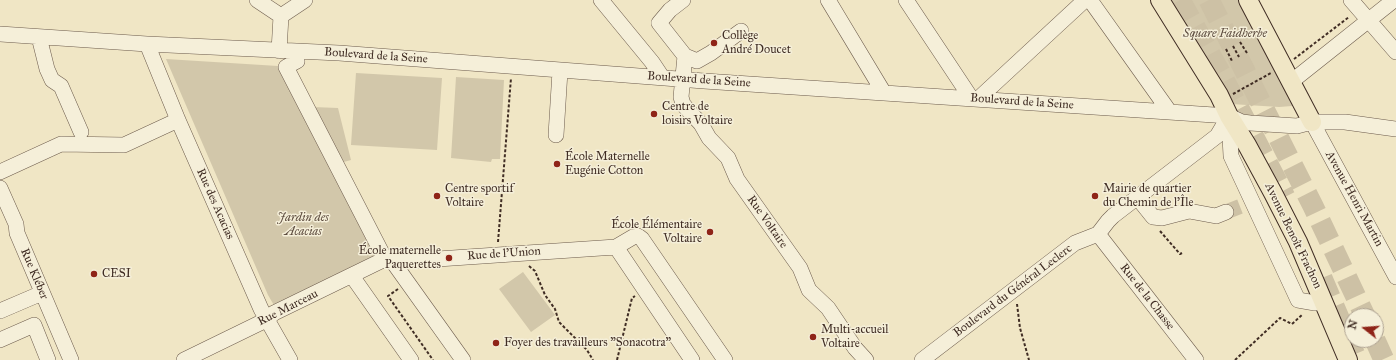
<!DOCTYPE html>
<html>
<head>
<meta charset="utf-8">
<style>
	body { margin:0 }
	#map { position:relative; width:1396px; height:360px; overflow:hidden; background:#f0e6c5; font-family:"IM FELL Great Primer",serif }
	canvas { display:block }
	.north { position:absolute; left:1344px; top:308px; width:40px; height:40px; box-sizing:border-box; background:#f5efd9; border:1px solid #ada191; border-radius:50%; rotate:287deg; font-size:11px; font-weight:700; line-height:16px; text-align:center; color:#402d24 }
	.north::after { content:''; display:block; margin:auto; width:14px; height:18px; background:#8f2418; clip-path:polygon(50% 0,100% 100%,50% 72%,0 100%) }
</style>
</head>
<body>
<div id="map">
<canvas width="1396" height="360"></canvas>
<div class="north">N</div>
</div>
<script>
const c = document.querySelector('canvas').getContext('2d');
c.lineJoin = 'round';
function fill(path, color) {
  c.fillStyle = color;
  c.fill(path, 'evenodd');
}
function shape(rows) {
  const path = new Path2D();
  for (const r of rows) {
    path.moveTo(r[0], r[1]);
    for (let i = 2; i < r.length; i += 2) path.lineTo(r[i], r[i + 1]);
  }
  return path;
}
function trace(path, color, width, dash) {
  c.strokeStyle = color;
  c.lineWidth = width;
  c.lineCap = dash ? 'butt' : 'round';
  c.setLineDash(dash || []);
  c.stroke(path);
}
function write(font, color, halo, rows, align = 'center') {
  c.font = font + ' "IM FELL Great Primer",serif';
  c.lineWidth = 3;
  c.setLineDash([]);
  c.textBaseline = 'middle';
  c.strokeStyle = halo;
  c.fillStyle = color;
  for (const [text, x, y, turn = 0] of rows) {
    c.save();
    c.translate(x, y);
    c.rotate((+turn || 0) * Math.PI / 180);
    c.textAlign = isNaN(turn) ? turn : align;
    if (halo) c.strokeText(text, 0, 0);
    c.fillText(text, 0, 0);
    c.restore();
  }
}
fill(shape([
	[1166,0,1243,0,1294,104,1292,106,1279,107,1231,104],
	[166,59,294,67,313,107,338,108,351,160,340,163,386,252,275,307,268,295],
	[356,73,442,78,437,150,351,145],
	[456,77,504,80,500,159,492,159,491,162,451,158],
	[523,272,555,315,531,332,499,289]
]), '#d2c7aa');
trace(shape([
	[1226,212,1249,203]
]), '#cdc1a5', 15, [15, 8]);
trace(shape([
	[1180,0,1221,74,1285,197],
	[1209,0,1313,206,1365,316],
	[1322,278,1357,360],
	[1375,340,1384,360]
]), '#cdc1a5', 21, [21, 10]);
const minor = shape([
	[257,0,281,16],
	[601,0,652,62,662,77],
	[683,0,670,10,659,23,685,56,681,97,683,104,687,109,701,124,709,138,728,158,737,179,800,268,809,290,828,308,855,348,866,360],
	[828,0,884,93],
	[906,0,971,98],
	[1090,0,1169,111],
	[1351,0,1396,52],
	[281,16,305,0],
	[0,34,147,44,339,53,704,81,1229,116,1242,122,1250,123,1297,126,1312,122,1345,122,1396,129],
	[39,37,47,69,52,80,61,86,81,132],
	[147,44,178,120,261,309,290,360],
	[279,51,281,16],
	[295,52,297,61,286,67,385,259],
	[685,56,697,61,711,53,741,31],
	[1291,82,1394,0],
	[978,99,1085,0],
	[1229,116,1231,156,1298,300,1315,303,1324,302],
	[1312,122,1396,277],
	[556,135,560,71],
	[0,172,61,144,124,145,178,120],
	[0,188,16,224,17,233,71,360],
	[1137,197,1153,217,1162,218,1189,211,1216,216,1226,212],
	[1098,234,1196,360],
	[616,247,692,360],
	[393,262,463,360],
	[352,276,411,360],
	[0,311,42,293],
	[0,340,34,325,48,360],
	[184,360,266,320,274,313,385,259,393,262,616,247,633,237,638,236,642,239,725,360],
	[922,360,1075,243,1098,234,1108,221,1113,216,1217,136,1229,116]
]);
const major = shape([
	[1160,0,1219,95,1229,116,1247,145,1273,193,1298,242,1348,360],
	[1248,0,1312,122]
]);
trace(minor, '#6c5b4c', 16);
trace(major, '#402d24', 20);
trace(shape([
	[1240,42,1247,53],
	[1233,46,1239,57],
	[1226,49,1232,61],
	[1294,59,1349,17],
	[1233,94,1271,73],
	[1160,231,1180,254,1182,253],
	[498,242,511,78],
	[529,266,535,271,545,295,555,309,559,322,587,350,593,360],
	[398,289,388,296,433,360],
	[1017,304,1020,328,1029,360],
	[617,360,632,298,635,296],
	[1235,360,1280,318,1292,324,1303,314]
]), '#402d24', 2, [3, 2]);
trace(minor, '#f5efd9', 15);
trace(major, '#f0e6c5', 18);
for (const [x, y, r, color] of [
	[714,43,4,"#8f2418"],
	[654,114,4,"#8f2418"],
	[557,164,4,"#8f2418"],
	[437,196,4,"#8f2418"],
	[1095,196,4,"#8f2418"],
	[710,232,4,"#8f2418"],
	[449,258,4,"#8f2418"],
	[94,274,4,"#8f2418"],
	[813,337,4,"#8f2418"],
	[496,343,4,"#8f2418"]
]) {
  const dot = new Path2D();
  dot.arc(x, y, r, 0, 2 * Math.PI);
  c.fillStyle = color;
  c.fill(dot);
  trace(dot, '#f5efd9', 1.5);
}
write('italic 12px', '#5d4c3f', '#f5efd9', [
	["Square Faidherbe",1225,34],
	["Jardin des",303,218],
	["Acacias",303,232]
]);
write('12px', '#402d24', '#f5efd9', [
	["Collège",722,36],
	["André Doucet",722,50],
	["Centre de",662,107],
	["loisirs Voltaire",662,121],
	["École Maternelle",565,157],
	["Eugénie Cotton",565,171],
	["Centre sportif",445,189],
	["Voltaire",445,203],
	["Mairie de quartier",1103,189],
	["du Chemin de l'Île",1103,203],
	["École Élémentaire",702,225,"right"],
	["Voltaire",702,239,"right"],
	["École maternelle",441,251,"right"],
	["Paquerettes",441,265,"right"],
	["CESI",102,274],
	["Multi-accueil",821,330],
	["Voltaire",821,344],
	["Foyer des travailleurs \"Sonacotra\"",504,343]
], 'left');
write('12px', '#402d24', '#f5efd9', [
	["Boulevard de la Seine",376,56,4],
	["Boulevard de la Seine",699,80,4],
	["Boulevard de la Seine",1022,102,4],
	["Avenue Henri Martin",1354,199,61],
	["Rue des Acacias",215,204,66],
	["Rue Voltaire",767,222,55],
	["Avenue Benoît Frachon",1293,236,64],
	["Rue de l'Union",504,254,-4],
	["Rue Kléber",34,274,67],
	["Boulevard du Général Leclerc",1013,291,-37],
	["Rue de la Chasse",1147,297,52],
	["Rue Marceau",288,308,-27]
]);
</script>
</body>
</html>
